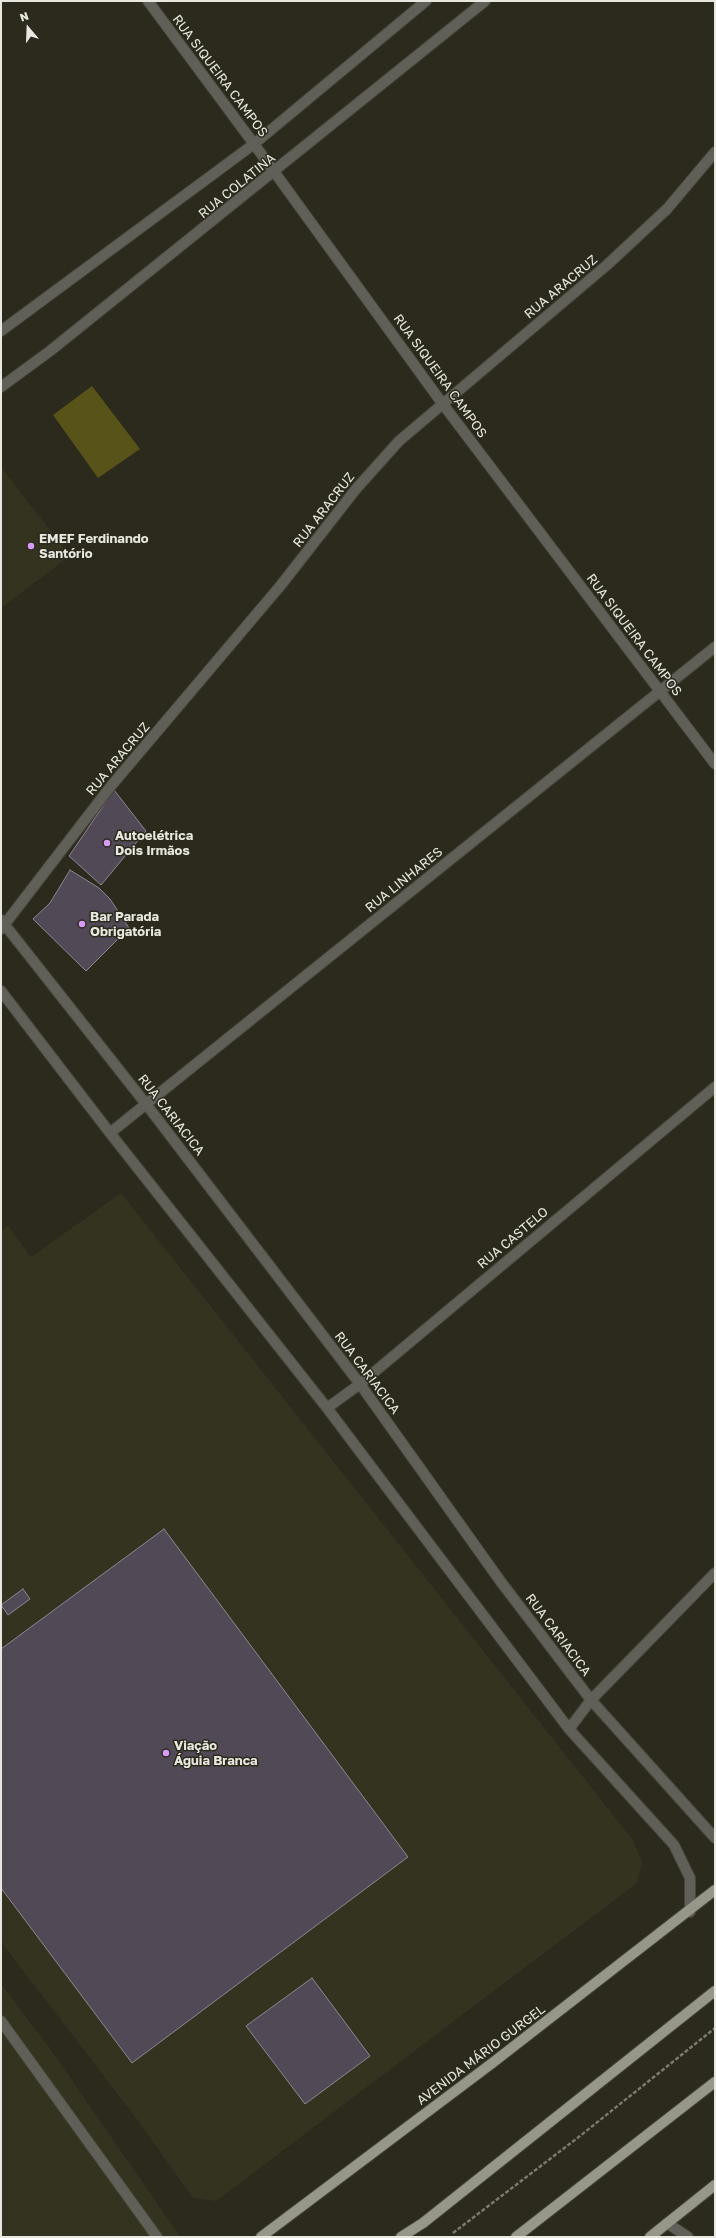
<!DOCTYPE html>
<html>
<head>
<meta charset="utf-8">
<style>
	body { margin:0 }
	#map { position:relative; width:716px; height:2238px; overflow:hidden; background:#2b2a1d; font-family:"Golos Text",sans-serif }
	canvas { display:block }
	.frame { position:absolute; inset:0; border:2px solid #e9e8e0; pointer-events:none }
	.north { position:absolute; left:8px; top:8px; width:40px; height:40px; -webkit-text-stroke:3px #2b2a1d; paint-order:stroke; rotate:341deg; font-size:11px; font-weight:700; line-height:16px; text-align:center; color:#e9e8e0 }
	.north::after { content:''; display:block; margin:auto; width:14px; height:18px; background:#e9e8e0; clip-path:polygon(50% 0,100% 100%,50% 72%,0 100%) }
</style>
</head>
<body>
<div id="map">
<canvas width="716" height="2238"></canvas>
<div class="frame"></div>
<div class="north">N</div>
</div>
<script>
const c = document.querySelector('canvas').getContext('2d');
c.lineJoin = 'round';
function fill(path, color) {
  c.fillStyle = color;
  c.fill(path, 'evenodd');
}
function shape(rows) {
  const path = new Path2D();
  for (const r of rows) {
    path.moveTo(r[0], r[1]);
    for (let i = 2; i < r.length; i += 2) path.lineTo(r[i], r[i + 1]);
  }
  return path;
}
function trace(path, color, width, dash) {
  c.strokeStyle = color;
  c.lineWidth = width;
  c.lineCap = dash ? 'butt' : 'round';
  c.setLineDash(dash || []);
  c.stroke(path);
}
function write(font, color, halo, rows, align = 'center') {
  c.font = font + ' "Golos Text",sans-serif';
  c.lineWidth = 3;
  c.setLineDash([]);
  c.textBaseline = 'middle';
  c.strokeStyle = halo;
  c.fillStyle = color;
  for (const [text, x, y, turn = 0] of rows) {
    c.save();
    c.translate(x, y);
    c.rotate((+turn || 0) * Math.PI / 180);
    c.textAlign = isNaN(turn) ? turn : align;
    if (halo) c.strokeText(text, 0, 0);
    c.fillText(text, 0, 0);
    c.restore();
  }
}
fill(shape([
	[1,467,70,556,1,608],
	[121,1193,633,1840,642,1862,637,1883,216,2201,193,2198,136,2118,1,1942,1,1231,8,1226,31,1257],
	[1,1984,49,2047,179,2235,175,2237,1,2237]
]), '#34331f');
fill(shape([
	[92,386,140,449,98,478,53,415]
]), '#585319');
const building = shape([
	[114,790,146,831,101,885,69,856,114,790],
	[70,870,99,888,110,899,129,928,86,971,33,919,50,903,70,870],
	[164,1529,408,1857,132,2063,1,1888,1,1649,164,1529],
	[23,1589,30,1599,8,1615,1,1605,23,1589],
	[312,1978,370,2056,305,2104,246,2026,312,1978]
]);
fill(building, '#514a56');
trace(building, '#8e8693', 1);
const minor = shape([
	[148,1,254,144,442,403,715,764],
	[1,331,254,144,426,1],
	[1,387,50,351,485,1],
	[1,920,146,1104,360,1384,501,1582,591,1700,715,1838],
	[1,929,111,786,281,585,356,489,399,441,607,265,667,209,715,152],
	[1,991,110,1133,327,1408,569,1729,674,1845,690,1878,690,1912],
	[110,1133,715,647],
	[327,1408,360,1384,715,1087],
	[569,1729,591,1700,715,1573],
	[1,2021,157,2237],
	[667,2223,688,2237]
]);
const major = shape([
	[261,2237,491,2064,715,1890],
	[401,2237,423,2223,715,1991],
	[516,2237,715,2082],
	[650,2237,715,2185]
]);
trace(minor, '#464538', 12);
trace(major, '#464538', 12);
trace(shape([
	[453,2233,580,2136,715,2028]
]), '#7b7a6f', 2.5, [4, 2]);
trace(minor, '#606059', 10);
trace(major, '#969689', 10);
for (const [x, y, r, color] of [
	[31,546,4,"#d79bf9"],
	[107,843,4,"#d79bf9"],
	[82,924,4,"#d79bf9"],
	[166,1753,4,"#d79bf9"]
]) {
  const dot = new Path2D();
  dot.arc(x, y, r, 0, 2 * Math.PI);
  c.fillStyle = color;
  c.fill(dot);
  trace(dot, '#2b2a1d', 1.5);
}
write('13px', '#e9e8e0', '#2b2a1d', [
	["RUA SIQUEIRA CAMPOS",220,76,53],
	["RUA COLATINA",237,186,-39],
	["RUA ARACRUZ",561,287,-40],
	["RUA SIQUEIRA CAMPOS",440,376,54],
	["RUA ARACRUZ",324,510,-52],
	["RUA SIQUEIRA CAMPOS",634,635,53],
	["RUA ARACRUZ",118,759,-50],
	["RUA LINHARES",404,880,-39],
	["RUA CARIACICA",171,1115,52],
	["RUA CASTELO",513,1238,-40],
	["RUA CARIACICA",367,1373,53],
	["RUA CARIACICA",558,1635,53],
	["AVENIDA MÁRIO GURGEL",481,2055,-37]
]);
write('bold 13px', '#e9e8e0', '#2b2a1d', [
	["EMEF Ferdinando",39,539],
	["Santório",39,554],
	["Autoelétrica",115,836],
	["Dois Irmãos",115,851],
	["Bar Parada",90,917],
	["Obrigatória",90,932],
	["Viação",174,1746],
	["Águia Branca",174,1761]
], 'left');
</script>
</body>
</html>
